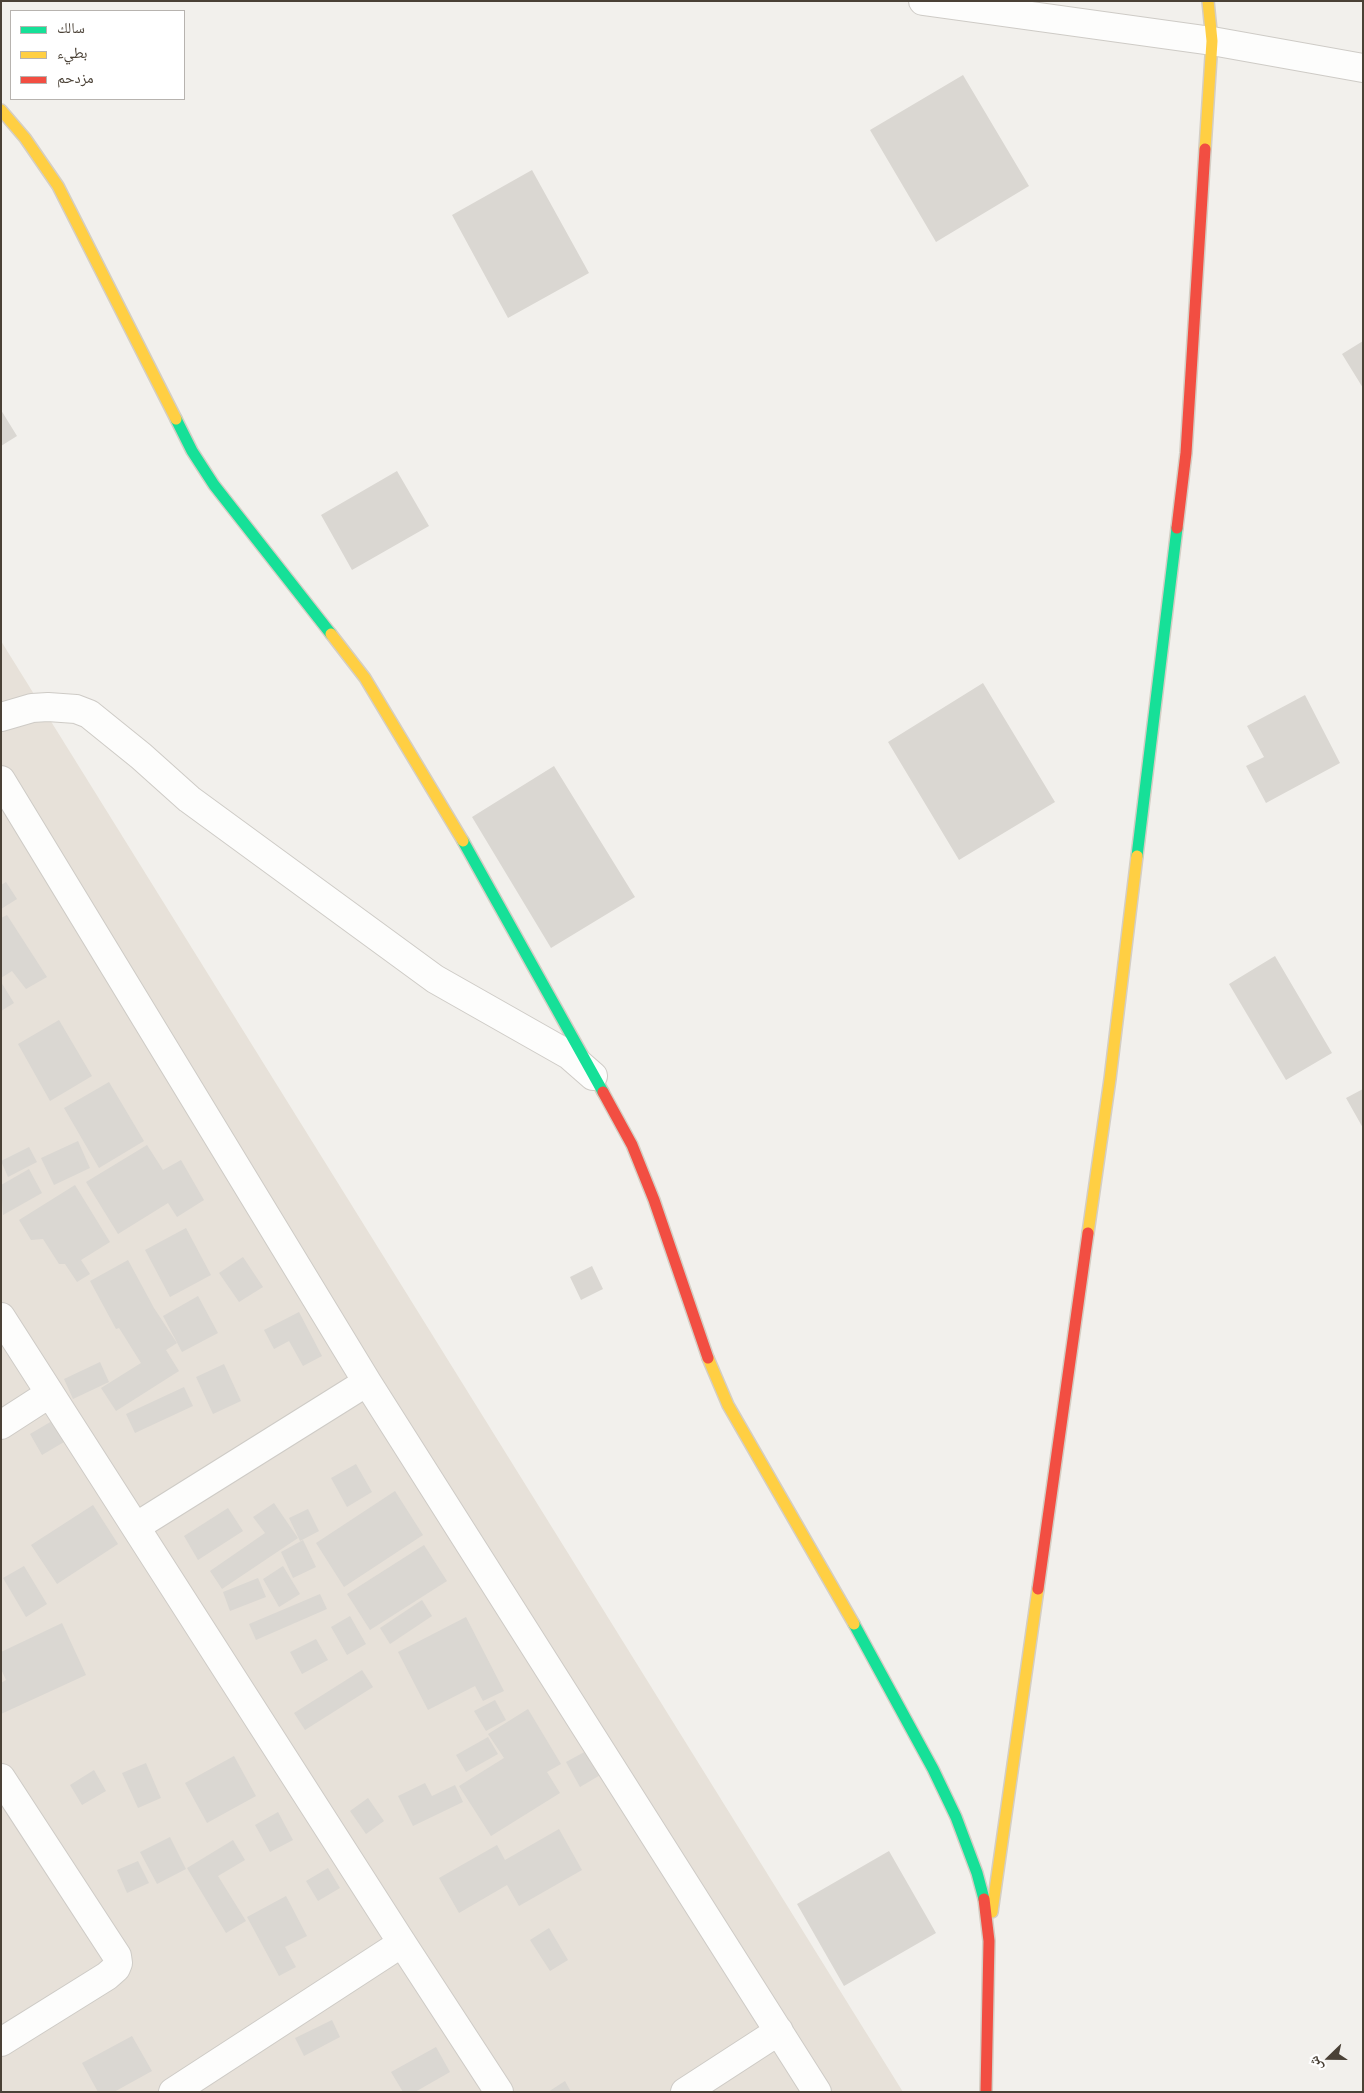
<!DOCTYPE html>
<html>
<head>
<meta charset="utf-8">
<style>
	body { margin:0 }
	#map { position:relative; width:1364px; height:2093px; overflow:hidden; background:#f2f0ec; font-family:Jost,"Noto Naskh Arabic",sans-serif }
	canvas { display:block }
	.frame { position:absolute; inset:0; border:2px solid #4a4136; pointer-events:none }
	.legend { position:absolute; left:10px; top:10px; width:175px; height:90px; box-sizing:border-box; background:#fff; border:1px solid #b7b3af; margin:0; padding:6px 9px; list-style:none; font-size:15px; color:#4a4136 }
	.legend li { display:flex; align-items:center; gap:10px; height:25px }
	.legend b { width:25px; border:1px solid #b7b3af }
	.north { position:absolute; left:1304px; top:2033px; width:50px; height:50px; -webkit-text-stroke:4px #fff; paint-order:stroke; rotate:248deg; font-size:14px; font-weight:700; line-height:20px; text-align:center; color:#4a4136 }
	.north::after { content:''; display:block; margin:auto; width:18px; height:22px; background:#4a4136; clip-path:polygon(50% 0,100% 100%,50% 72%,0 100%) }
</style>
</head>
<body>
<div id="map">
<canvas width="1364" height="2093"></canvas>
<div class="frame"></div>
<ul class="legend">
<li><b style="height:6px;background:#16e098"></b>سالك</li>
<li><b style="height:6px;background:#ffcf43"></b>بطيء</li>
<li><b style="height:6px;background:#f24e42"></b>مزدحم</li>
</ul>
<div class="north">ش</div>
</div>
<script>
const c = document.querySelector('canvas').getContext('2d');
c.lineJoin = 'round';
function fill(path, color) {
  c.fillStyle = color;
  c.fill(path, 'evenodd');
}
function shape(rows) {
  const path = new Path2D();
  for (const r of rows) {
    path.moveTo(r[0], r[1]);
    for (let i = 2; i < r.length; i += 2) path.lineTo(r[i], r[i + 1]);
  }
  return path;
}
function trace(path, color, width, dash) {
  c.strokeStyle = color;
  c.lineWidth = width;
  c.lineCap = dash ? 'butt' : 'round';
  c.setLineDash(dash || []);
  c.stroke(path);
}
fill(shape([
	[1,641,903,2092,1,2092]
]), '#e7e1d9');
fill(shape([
	[963,75,1029,186,936,242,870,130],
	[532,170,589,273,508,318,452,215],
	[1363,341,1363,388,1342,354],
	[1,410,17,436,1,446],
	[397,471,429,526,352,570,321,515],
	[983,683,1055,802,959,860,888,742],
	[1305,695,1340,763,1266,803,1246,766,1264,757,1247,726],
	[554,766,635,897,551,948,472,817],
	[6,882,17,899,1,909,1,885],
	[7,915,47,977,26,989,12,971,1,978,1,918],
	[1275,956,1332,1053,1286,1080,1229,984],
	[1,982,14,1003,1,1011],
	[59,1020,92,1076,50,1101,18,1044],
	[109,1082,144,1141,99,1168,64,1108],
	[1363,1089,1363,1128,1346,1098],
	[78,1141,90,1168,54,1185,41,1158],
	[147,1145,163,1170,181,1160,204,1200,177,1217,168,1203,118,1234,86,1182],
	[29,1147,37,1162,8,1177,1,1161],
	[29,1169,42,1193,3,1215,1,1185],
	[75,1185,110,1242,81,1260,90,1274,77,1282,65,1264,59,1264,43,1239,31,1240,19,1220],
	[186,1228,211,1275,170,1297,145,1250],
	[243,1257,263,1287,239,1302,219,1273],
	[128,1260,154,1308,177,1343,166,1350,179,1371,116,1411,101,1388,141,1363,119,1328,116,1329,90,1281],
	[592,1266,603,1289,581,1300,570,1277],
	[198,1296,218,1333,182,1352,163,1316],
	[299,1312,322,1356,303,1366,289,1341,274,1349,264,1330],
	[100,1362,109,1382,73,1399,64,1379],
	[224,1364,241,1401,213,1414,196,1377],
	[184,1387,193,1406,135,1433,126,1414],
	[52,1421,64,1442,42,1455,30,1434],
	[356,1464,372,1492,347,1507,331,1478],
	[395,1491,423,1535,344,1587,316,1543],
	[274,1503,298,1538,222,1589,210,1571,265,1533,253,1517],
	[93,1505,118,1544,57,1584,31,1545],
	[228,1508,243,1531,198,1560,184,1536],
	[308,1509,319,1531,300,1541,289,1518],
	[303,1540,316,1567,293,1578,281,1552],
	[424,1545,447,1581,370,1630,347,1594],
	[24,1566,47,1604,26,1617,3,1578],
	[283,1566,300,1594,279,1607,263,1579],
	[258,1578,266,1597,230,1611,223,1592],
	[320,1594,327,1609,256,1640,249,1624],
	[422,1600,432,1616,390,1644,380,1628],
	[350,1616,366,1644,347,1655,331,1627],
	[466,1617,504,1691,483,1701,475,1686,428,1710,398,1652],
	[62,1623,86,1675,1,1714,1,1683,6,1680,1,1669,1,1652],
	[316,1639,328,1660,302,1674,290,1652],
	[362,1670,373,1687,305,1730,294,1713],
	[495,1700,506,1720,486,1731,474,1711],
	[528,1709,561,1764,547,1772,560,1793,491,1836,459,1786,504,1758,488,1734],
	[488,1737,498,1754,466,1772,456,1755],
	[588,1750,602,1774,580,1787,566,1762],
	[234,1756,256,1796,207,1823,185,1783],
	[146,1763,161,1798,138,1808,122,1773],
	[94,1770,106,1791,82,1805,70,1785],
	[425,1783,432,1796,455,1785,463,1802,413,1826,398,1796],
	[368,1798,384,1821,366,1834,350,1811],
	[278,1812,293,1840,270,1852,255,1825],
	[559,1829,582,1870,519,1906,507,1885,459,1913,439,1878,497,1845,505,1860],
	[170,1837,186,1869,157,1884,140,1852],
	[233,1840,245,1860,218,1876,246,1921,226,1933,187,1868],
	[889,1851,936,1933,844,1986,797,1904],
	[138,1861,149,1883,127,1893,117,1870],
	[328,1868,340,1888,318,1901,306,1881],
	[286,1896,307,1936,285,1947,296,1967,279,1976,247,1917],
	[549,1928,568,1960,550,1971,530,1940],
	[332,2020,340,2037,304,2056,295,2038],
	[132,2036,152,2071,114,2092,98,2092,82,2063],
	[436,2047,450,2072,415,2092,403,2092,391,2072],
	[565,2081,571,2092,548,2092]
]), '#dad7d2');
const street = shape([
	[923,1,1212,41,1363,68],
	[1,717,32,708,48,707,76,709,89,714,141,756,189,799,435,979,569,1055,593,1076],
	[1,780,367,1382,817,2092],
	[1,1317,402,1943,499,2092],
	[1,1425,49,1394],
	[137,1526,367,1382],
	[1,1778,117,1956,118,1963,116,1968,107,1976,1,2042],
	[173,2092,402,1943],
	[685,2092,779,2031]
]);
const fast = shape([
	[176,419,192,451,214,485,331,634],
	[463,841,603,1092],
	[1137,856,1177,528],
	[854,1624,933,1769,956,1817,977,1873,984,1899]
]);
const slow = shape([
	[1,110,25,138,58,186,176,419],
	[1205,149,1212,41,1208,1],
	[331,634,365,678,463,841],
	[1088,1233,1110,1079,1137,856],
	[708,1358,728,1405,854,1624],
	[992,1912,1038,1589]
]);
const jam = shape([
	[1177,528,1186,453,1205,149],
	[603,1092,632,1145,654,1200,708,1358],
	[1038,1589,1088,1233],
	[984,1899,989,1941,986,2092]
]);
trace(street, '#cecbc6', 30);
trace(fast, '#d4cec4', 14);
trace(slow, '#d4cec4', 14);
trace(jam, '#d4cec4', 14);
trace(street, '#fdfdfc', 28);
trace(fast, '#16e098', 11);
trace(slow, '#ffcf43', 11);
trace(jam, '#f24e42', 11);
</script>
</body>
</html>
